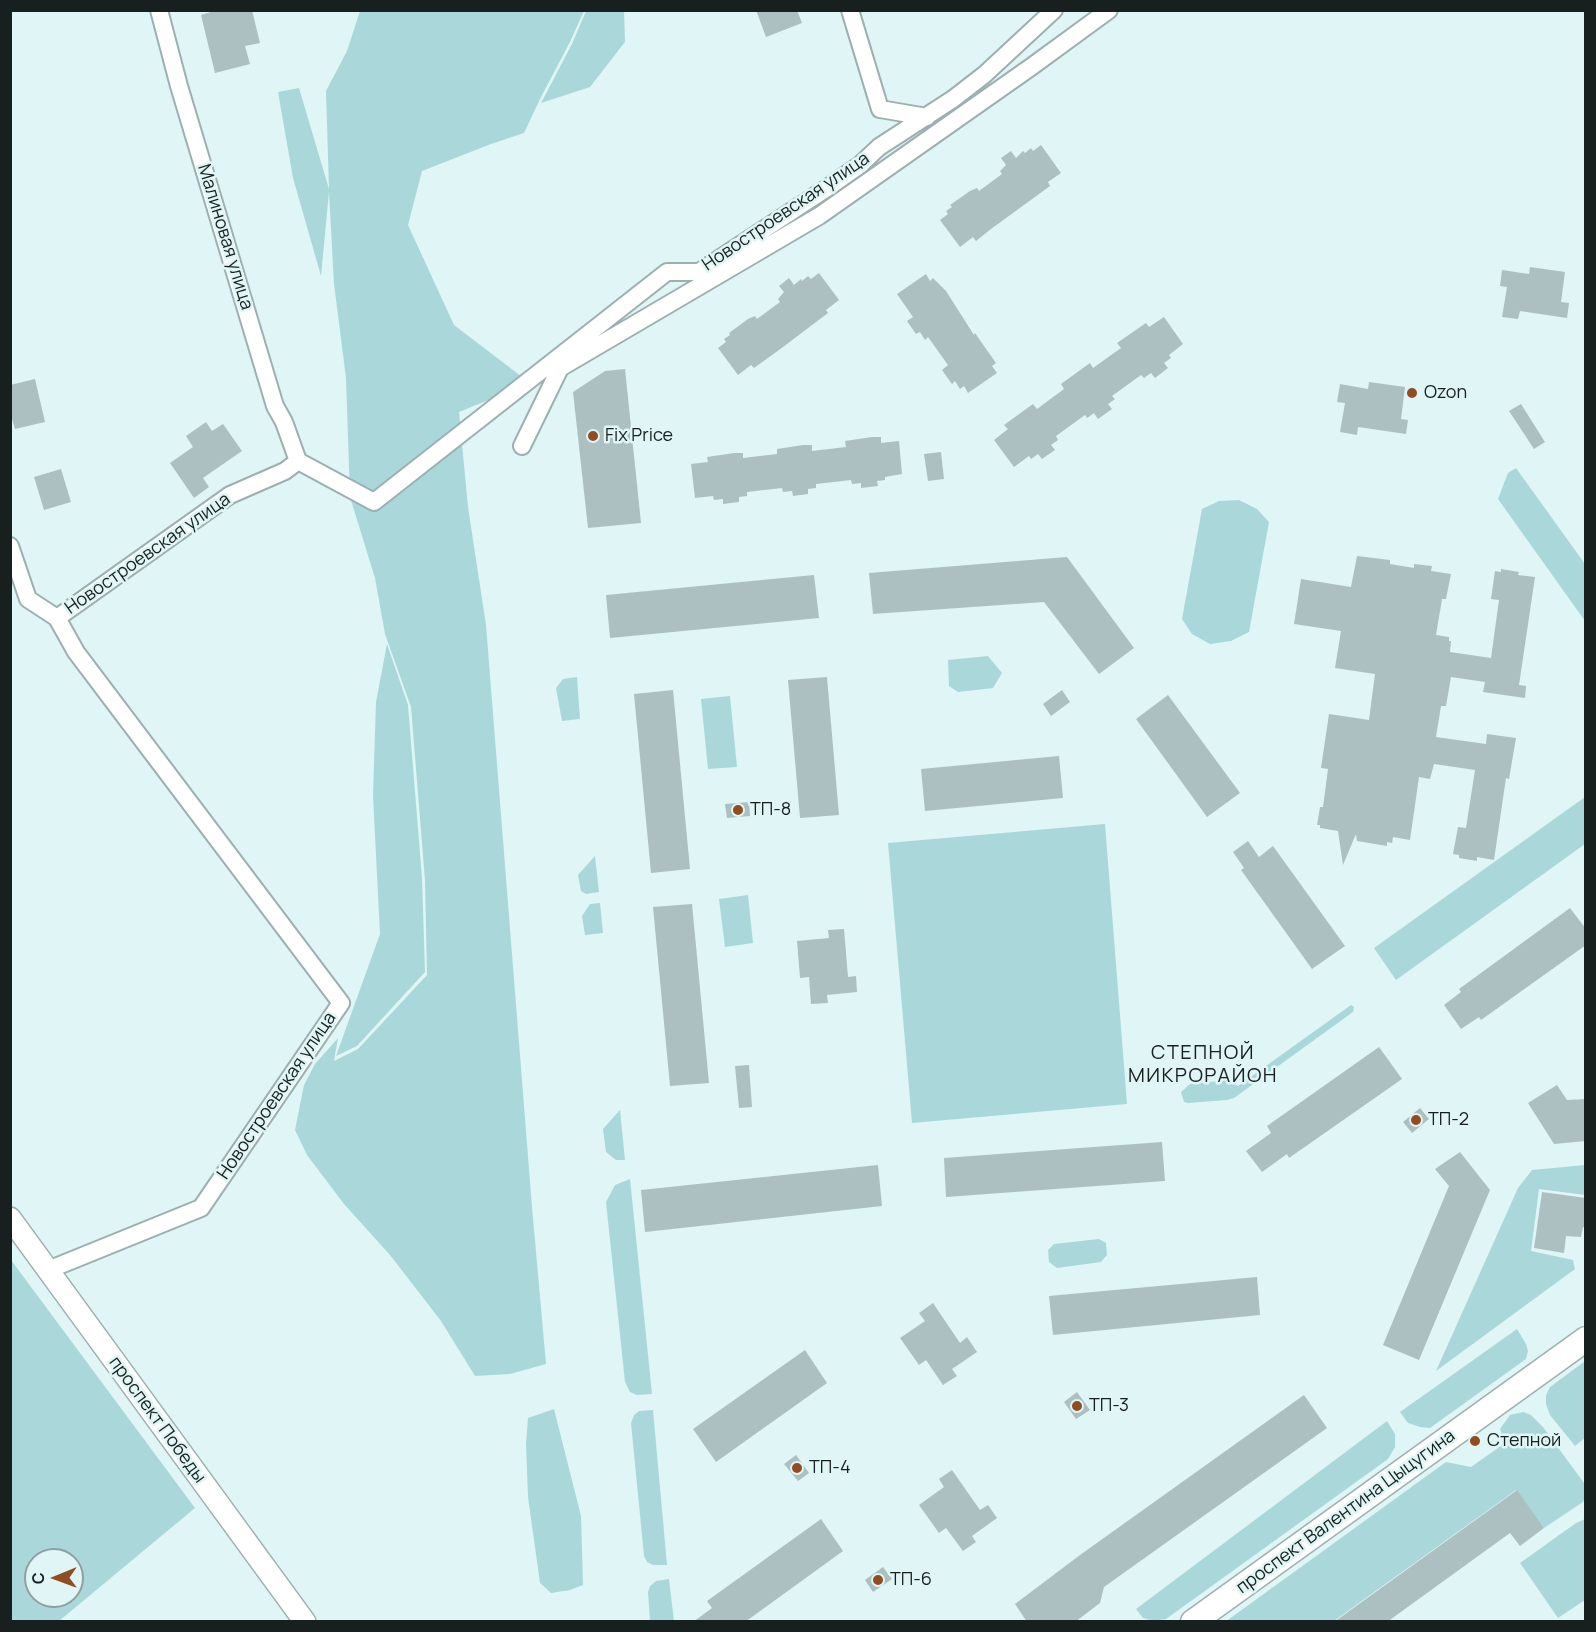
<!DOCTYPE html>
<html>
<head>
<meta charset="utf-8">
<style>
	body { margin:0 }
	#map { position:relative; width:1596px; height:1632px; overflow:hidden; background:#e0f5f5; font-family:Manrope,sans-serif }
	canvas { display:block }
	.frame { position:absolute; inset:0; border:12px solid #181f1f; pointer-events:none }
	.north { position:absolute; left:24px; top:1548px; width:60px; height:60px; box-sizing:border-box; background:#e0f5f5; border:2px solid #909f9f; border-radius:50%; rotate:269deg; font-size:16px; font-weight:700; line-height:24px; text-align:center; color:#181f1f }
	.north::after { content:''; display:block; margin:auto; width:21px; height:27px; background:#914c21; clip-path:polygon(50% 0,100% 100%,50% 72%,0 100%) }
</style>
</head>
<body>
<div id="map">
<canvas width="1596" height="1632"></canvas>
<div class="frame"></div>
<div class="north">С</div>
</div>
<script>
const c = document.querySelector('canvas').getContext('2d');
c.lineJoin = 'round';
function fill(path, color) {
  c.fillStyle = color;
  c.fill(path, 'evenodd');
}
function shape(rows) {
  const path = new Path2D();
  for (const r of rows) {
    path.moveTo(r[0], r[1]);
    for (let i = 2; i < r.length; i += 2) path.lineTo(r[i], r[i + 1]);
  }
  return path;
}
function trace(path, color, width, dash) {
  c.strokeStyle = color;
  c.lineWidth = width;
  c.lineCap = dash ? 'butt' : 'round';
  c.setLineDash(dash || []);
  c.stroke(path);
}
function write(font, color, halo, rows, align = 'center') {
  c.font = font + ' Manrope,sans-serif';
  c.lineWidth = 5;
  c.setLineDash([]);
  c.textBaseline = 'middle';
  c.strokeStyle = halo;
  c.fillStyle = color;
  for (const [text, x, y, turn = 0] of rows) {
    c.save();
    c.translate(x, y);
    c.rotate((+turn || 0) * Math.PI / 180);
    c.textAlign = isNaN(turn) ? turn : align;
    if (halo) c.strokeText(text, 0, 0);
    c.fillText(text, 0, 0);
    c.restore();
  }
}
fill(shape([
	[360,11,584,11,570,42,541,97,524,133,491,144,422,171,408,225,454,325,530,383,459,412,468,507,486,625,532,1207,546,1364,510,1374,475,1376,441,1321,390,1255,344,1204,307,1155,295,1130,304,1085,315,1064,338,1038,334,1061,358,1049,427,975,425,880,411,707,385,634,375,578,350,497,346,378,334,284,329,192,321,276,293,178,278,92,299,88,329,189,326,91,347,51],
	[586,11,624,11,625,42,590,87,541,103,572,44],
	[1516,468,1585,564,1585,621,1498,499,1508,473],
	[1239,500,1257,509,1269,522,1249,632,1231,641,1210,644,1192,634,1182,619,1202,509,1219,501],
	[387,644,408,705,422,878,425,972,357,1046,336,1056,380,934,373,795,376,702],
	[988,656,1002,673,993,688,958,692,949,686,948,660],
	[577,677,580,719,562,721,556,688,563,679],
	[730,696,737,767,708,769,701,699],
	[1585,797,1585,844,1396,980,1374,948],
	[1105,824,1127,1104,912,1123,888,843],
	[595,856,599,892,586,894,581,891,578,875],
	[748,895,753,943,725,947,719,899],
	[600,903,603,933,585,935,582,916,590,904],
	[1351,1005,1354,1007,1353,1012,1234,1098,1227,1100,1188,1103,1184,1102,1181,1092,1190,1084,1229,1080,1238,1086],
	[620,1110,625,1160,616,1160,606,1152,603,1129],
	[1585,1165,1585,1195,1539,1189,1531,1251,1573,1260,1575,1269,1436,1371,1518,1188,1532,1170],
	[630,1179,652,1394,637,1395,630,1392,625,1382,606,1202,615,1185],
	[1099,1239,1106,1243,1107,1255,1101,1262,1057,1268,1049,1262,1048,1250,1054,1244],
	[11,1260,195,1508,59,1621,11,1621],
	[36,1560,72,1560,72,1596,36,1596],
	[1517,1329,1526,1344,1528,1351,1526,1359,1430,1428,1420,1427,1408,1423,1400,1412],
	[1585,1361,1585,1438,1575,1446,1550,1415,1546,1404,1546,1395,1550,1387],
	[554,1409,581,1516,583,1585,570,1590,551,1593,540,1583,528,1497,526,1444,528,1418],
	[653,1410,667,1565,653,1565,647,1562,644,1556,631,1423,634,1415,639,1411],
	[1523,1412,1531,1415,1543,1427,1584,1483,1585,1498,1583,1502,1544,1528,1516,1490,1334,1621,1225,1622,1446,1462,1471,1467,1505,1443,1500,1429,1510,1415],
	[1387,1421,1395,1434,1395,1447,1388,1459,1166,1619,1154,1621,1143,1618,1136,1609],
	[1585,1519,1585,1600,1558,1618,1520,1563,1576,1523],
	[669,1579,674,1621,650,1621,648,1592,650,1586,656,1581]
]), '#aad8da');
fill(shape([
	[217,10,252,10,260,43,245,46,250,64,215,73,201,15],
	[756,10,797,10,802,23,766,37],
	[1041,145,1061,173,1048,182,1050,186,991,229,976,241,973,237,960,247,940,220,948,214,946,211,952,207,950,205,970,191,977,188,979,191,1002,174,1000,171,1006,165,1001,158,1011,151,1016,158,1023,151,1025,153,1031,148,1033,151],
	[1530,267,1565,272,1561,302,1569,303,1567,318,1520,311,1518,319,1502,317,1507,287,1500,286,1502,270,1529,274],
	[819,273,839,300,826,310,828,313,779,350,754,368,751,365,738,375,718,348,726,342,724,339,730,335,729,333,748,319,755,316,757,319,780,302,778,299,784,292,779,286,789,278,794,285,801,279,802,281,808,276,811,279],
	[926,274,930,281,933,278,946,291,974,335,975,333,996,363,992,366,997,373,968,393,964,386,960,389,955,381,952,384,942,370,948,365,928,337,925,340,920,332,916,334,907,321,913,317,897,294],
	[1164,317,1183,344,1169,355,1171,358,1164,363,1168,368,1155,378,1151,373,1144,378,1141,375,1112,396,1115,399,1108,404,1112,409,1098,419,1094,413,1087,418,1085,415,1056,436,1058,440,1051,445,1055,450,1042,459,1038,454,1031,459,1029,456,1014,467,994,440,1008,429,1004,425,1033,404,1037,409,1064,389,1061,384,1090,363,1093,368,1121,348,1117,343,1146,323,1149,327],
	[625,369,641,523,588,528,573,392,605,371],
	[35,379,45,422,15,429,10,412,10,385],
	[1369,382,1405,387,1401,419,1408,420,1406,434,1358,427,1357,435,1340,432,1345,403,1337,402,1340,384,1368,389],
	[1521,404,1545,442,1534,449,1509,411],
	[206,422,212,431,223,424,242,451,203,478,209,487,194,498,170,463,193,447,186,436],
	[872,437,881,437,881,443,899,441,902,474,885,477,885,480,877,481,878,486,861,488,861,483,852,484,851,480,816,484,816,488,808,489,808,494,793,496,792,491,783,492,782,488,747,492,747,496,739,497,739,502,723,504,723,499,714,500,713,496,695,498,691,464,708,462,707,457,734,453,743,453,743,458,777,454,777,449,803,445,812,445,812,451,846,447,845,441],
	[941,452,944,479,928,481,924,454],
	[61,469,71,502,44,510,34,477],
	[1357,556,1390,560,1390,564,1414,568,1414,564,1432,566,1431,571,1451,574,1446,599,1442,599,1436,635,1449,637,1449,641,1451,641,1450,652,1491,658,1499,600,1491,599,1495,571,1501,572,1501,569,1519,572,1518,575,1535,577,1519,685,1526,686,1525,698,1483,692,1485,682,1451,677,1446,706,1441,706,1436,737,1486,744,1487,734,1516,738,1509,779,1506,778,1494,860,1477,857,1477,861,1459,858,1459,855,1453,854,1458,827,1466,828,1475,770,1434,764,1430,779,1419,777,1410,840,1393,837,1392,843,1387,842,1387,846,1357,841,1356,834,1343,865,1338,831,1320,828,1320,825,1317,825,1320,807,1323,807,1328,769,1321,768,1329,714,1369,720,1375,674,1335,668,1341,631,1294,624,1301,579,1351,587],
	[1067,557,1134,648,1099,674,1044,602,873,614,869,573],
	[814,575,819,618,610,638,606,595],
	[827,677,839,815,800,818,788,680],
	[673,690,690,869,651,873,634,694],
	[1062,690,1070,702,1051,716,1043,704],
	[1168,695,1240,793,1207,817,1136,719],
	[1059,756,1063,798,925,811,921,769],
	[749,802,750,816,727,818,725,804],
	[1248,841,1259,857,1273,846,1345,946,1312,969,1241,870,1244,868,1233,852],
	[692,904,709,1083,670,1086,653,907],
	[1570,908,1586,929,1586,945,1481,1020,1479,1017,1461,1029,1444,1005,1461,992,1459,989],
	[844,929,848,977,856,976,857,992,827,995,828,1003,811,1004,809,977,800,978,797,941,829,938,828,930],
	[1379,1047,1402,1079,1289,1158,1287,1154,1262,1172,1246,1151,1271,1133,1267,1126],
	[749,1065,752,1107,739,1108,735,1066],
	[1557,1085,1567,1100,1586,1099,1586,1141,1554,1144,1528,1103],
	[1420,1108,1429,1119,1412,1133,1403,1122],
	[1162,1142,1165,1181,946,1197,944,1158],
	[1460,1152,1490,1190,1419,1360,1383,1345,1449,1186,1435,1169],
	[878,1165,882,1206,645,1232,641,1190],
	[1542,1192,1586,1198,1586,1227,1583,1227,1581,1237,1566,1236,1564,1253,1534,1248],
	[1257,1277,1260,1315,1053,1335,1049,1296],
	[933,1303,960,1343,967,1337,977,1352,952,1369,957,1376,943,1385,926,1360,919,1365,900,1338,925,1321,919,1313],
	[805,1350,827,1383,716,1462,693,1429],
	[1077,1392,1090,1410,1076,1419,1064,1402],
	[1304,1395,1327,1428,1104,1587,1100,1603,1075,1622,1027,1622,1015,1604,1080,1555],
	[796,1455,809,1473,798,1481,784,1464],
	[952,1470,980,1510,988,1505,997,1518,972,1536,976,1542,963,1551,946,1528,939,1533,919,1505,944,1487,939,1479],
	[1517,1490,1544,1528,1520,1546,1510,1533,1387,1622,1334,1622],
	[821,1519,843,1551,745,1622,693,1622,712,1608,707,1601],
	[883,1567,892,1579,873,1592,865,1580]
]), '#acc0c1');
const minor = shape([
	[159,10,179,86,275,406,284,422,298,461],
	[850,10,880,109,927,117],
	[522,446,560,368,819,216,1031,67,1109,10],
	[10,546,28,599,57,618],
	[48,1270,201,1208,341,1003,76,652,57,618,230,495,285,471,298,461,374,502,667,272,699,272,833,184,860,165,879,147,953,99,984,75,1054,10]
]);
const tertiary = shape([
	[10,1218,305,1622]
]);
const secondary = shape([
	[1193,1622,1586,1339]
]);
trace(minor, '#9cb0b1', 20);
trace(tertiary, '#9cb0b1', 24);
trace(secondary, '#9cb0b1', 27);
trace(minor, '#fff', 16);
trace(tertiary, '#fff', 21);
trace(secondary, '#fff', 24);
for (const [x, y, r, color] of [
	[1412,393,6,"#914c21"],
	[593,436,6,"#914c21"],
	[738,810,6,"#914c21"],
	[1416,1120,6,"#914c21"],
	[1077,1406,6,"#914c21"],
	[1475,1441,6,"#914c21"],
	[797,1468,6,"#914c21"],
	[878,1580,6,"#914c21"]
]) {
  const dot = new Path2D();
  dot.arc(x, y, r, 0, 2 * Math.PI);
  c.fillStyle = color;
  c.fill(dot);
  trace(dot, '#e0f5f5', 2);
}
write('18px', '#181f1f', '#e0f5f5', [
	["Новостроевская улица",786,212,-34],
	["Малиновая улица",225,237,73],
	["Новостроевская улица",148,554,-35],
	["Новостроевская улица",277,1096,-56],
	["проспект Победы",157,1420,54],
	["проспект Валентина Цыцугина",1346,1512,-36]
]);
write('18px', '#181f1f', '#e0f5f5', [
	["Ozon",1424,393],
	["Fix Price",605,436],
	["ТП-8",750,810],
	["ТП-2",1428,1120],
	["ТП-3",1089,1406],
	["Степной",1487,1441],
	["ТП-4",809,1468],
	["ТП-6",890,1580]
], 'left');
c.letterSpacing = '1.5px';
write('20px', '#181f1f', '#e0f5f5', [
	["СТЕПНОЙ",1203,1053],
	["МИКРОРАЙОН",1203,1076]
]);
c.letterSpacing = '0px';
</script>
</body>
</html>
